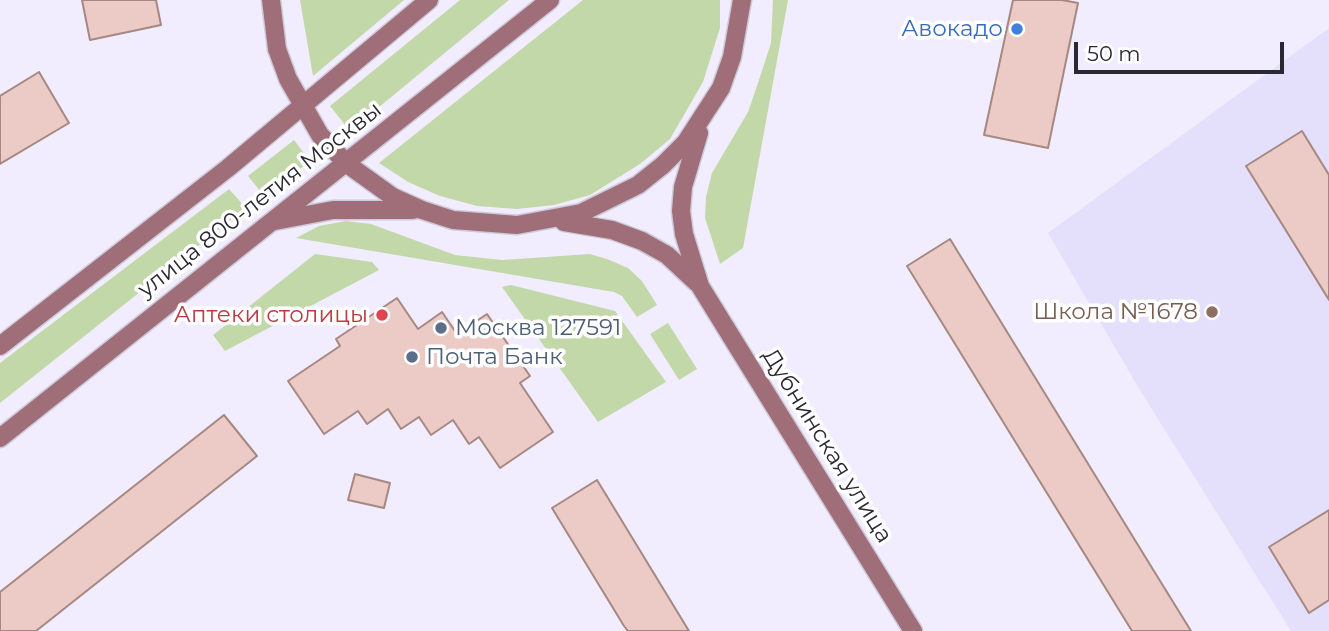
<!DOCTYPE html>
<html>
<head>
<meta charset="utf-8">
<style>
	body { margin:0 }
	#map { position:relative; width:1329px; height:631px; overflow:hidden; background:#f1edfe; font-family:Montserrat,sans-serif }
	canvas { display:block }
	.scale { position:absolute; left:1074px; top:42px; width:210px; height:32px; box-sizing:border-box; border:4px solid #2a2832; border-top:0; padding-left:9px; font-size:21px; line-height:24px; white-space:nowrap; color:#2a2832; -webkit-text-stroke:5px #fff; paint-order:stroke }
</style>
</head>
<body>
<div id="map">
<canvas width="1329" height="631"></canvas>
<div class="scale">50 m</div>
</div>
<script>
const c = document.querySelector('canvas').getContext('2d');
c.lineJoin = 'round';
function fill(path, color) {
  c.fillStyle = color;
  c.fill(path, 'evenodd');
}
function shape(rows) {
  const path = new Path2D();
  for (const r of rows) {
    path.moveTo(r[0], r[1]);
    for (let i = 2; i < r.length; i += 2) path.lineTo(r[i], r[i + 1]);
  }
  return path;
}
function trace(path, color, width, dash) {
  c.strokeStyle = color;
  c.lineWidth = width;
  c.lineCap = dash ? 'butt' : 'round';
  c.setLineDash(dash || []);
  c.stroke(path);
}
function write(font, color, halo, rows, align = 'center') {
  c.font = font + ' Montserrat,sans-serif';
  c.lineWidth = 7;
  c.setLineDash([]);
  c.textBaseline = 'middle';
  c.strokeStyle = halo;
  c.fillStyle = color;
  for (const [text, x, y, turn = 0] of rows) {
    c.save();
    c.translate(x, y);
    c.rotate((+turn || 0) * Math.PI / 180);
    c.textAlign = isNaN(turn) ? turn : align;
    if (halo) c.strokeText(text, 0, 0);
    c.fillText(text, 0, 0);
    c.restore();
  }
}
fill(shape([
	[1329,28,1329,631,1291,631,1141,392,1048,233]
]), '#e4dffa');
fill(shape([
	[300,0,404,0,313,76],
	[460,0,509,0,350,131,330,106],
	[583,0,720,0,720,28,703,82,670,139,640,164,590,195,554,205,517,209,477,206,440,196,408,182,379,163],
	[773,0,788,0,743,248,720,264,705,218,706,197,712,173,748,112,758,83,771,43],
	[294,140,310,161,265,197,248,176],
	[229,189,246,208,0,403,0,363],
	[346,221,371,224,455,255,502,260,590,254,607,259,628,268,642,281,657,305,637,317,622,296,614,292,296,238,319,226],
	[315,254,372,262,379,270,225,351,213,335],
	[511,285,615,311,666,382,598,422,502,287],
	[668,323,697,369,679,380,650,334]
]), '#c3d8a9');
const building = shape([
	[82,0,156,0,161,25,90,40,82,0],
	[1013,0,1062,0,1078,3,1048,148,984,135,1013,0],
	[39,72,69,123,0,164,0,96,39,72],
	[1302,131,1329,175,1329,300,1246,166,1302,131],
	[950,239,1149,563,1191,631,1132,631,907,266,950,239],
	[397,298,418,329,442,312,457,334,487,314,530,376,520,383,553,432,500,468,479,437,469,444,453,420,431,435,419,417,401,429,388,409,367,424,358,411,324,434,288,381,340,346,336,339,397,298],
	[224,415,257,456,36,631,0,631,0,592,224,415],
	[355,474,390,483,384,508,348,500,355,474],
	[597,480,689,631,628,631,624,626,552,508,597,480],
	[1329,510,1329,600,1309,613,1269,547,1329,510]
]);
fill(building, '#eccbc6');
trace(building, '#a68883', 2);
const secondary = shape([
	[271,0,277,49,288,79,320,135,347,164,393,197,422,210,453,220,517,225,581,213,638,185,663,165,686,142,721,88,732,57,742,0],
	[699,133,683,187,681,211,684,234,700,286,913,631],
	[275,221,333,210,413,210],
	[564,222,612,230,642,241,667,255,697,283],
	[0,346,228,168,429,0],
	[0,438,550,0]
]);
trace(secondary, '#cdcad9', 21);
trace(secondary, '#a06e78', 18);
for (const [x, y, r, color] of [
	[1017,29,7,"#3f7fe0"],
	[1212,312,7,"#8d6e63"],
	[382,315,7,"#e0444e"],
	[441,328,7,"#5c6f8a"],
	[412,357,7,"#5c6f8a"]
]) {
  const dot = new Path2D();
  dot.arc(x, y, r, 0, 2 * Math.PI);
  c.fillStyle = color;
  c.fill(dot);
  trace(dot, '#fff', 2.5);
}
write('23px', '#366cbe', '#fff', [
	["Авокадо",1003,29]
], 'right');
write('23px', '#2a2832', '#fff', [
	["улица 800-летия Москвы",260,200,-38],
	["Дубнинская улица",827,446,58]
]);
write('23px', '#785e54', '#fff', [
	["Школа №1678",1198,312]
], 'right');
write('23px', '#be3a42', '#fff', [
	["Аптеки столицы",368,315]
], 'right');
write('23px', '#4e5e75', '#fff', [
	["Москва 127591",455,328],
	["Почта Банк",426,357]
], 'left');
</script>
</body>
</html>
